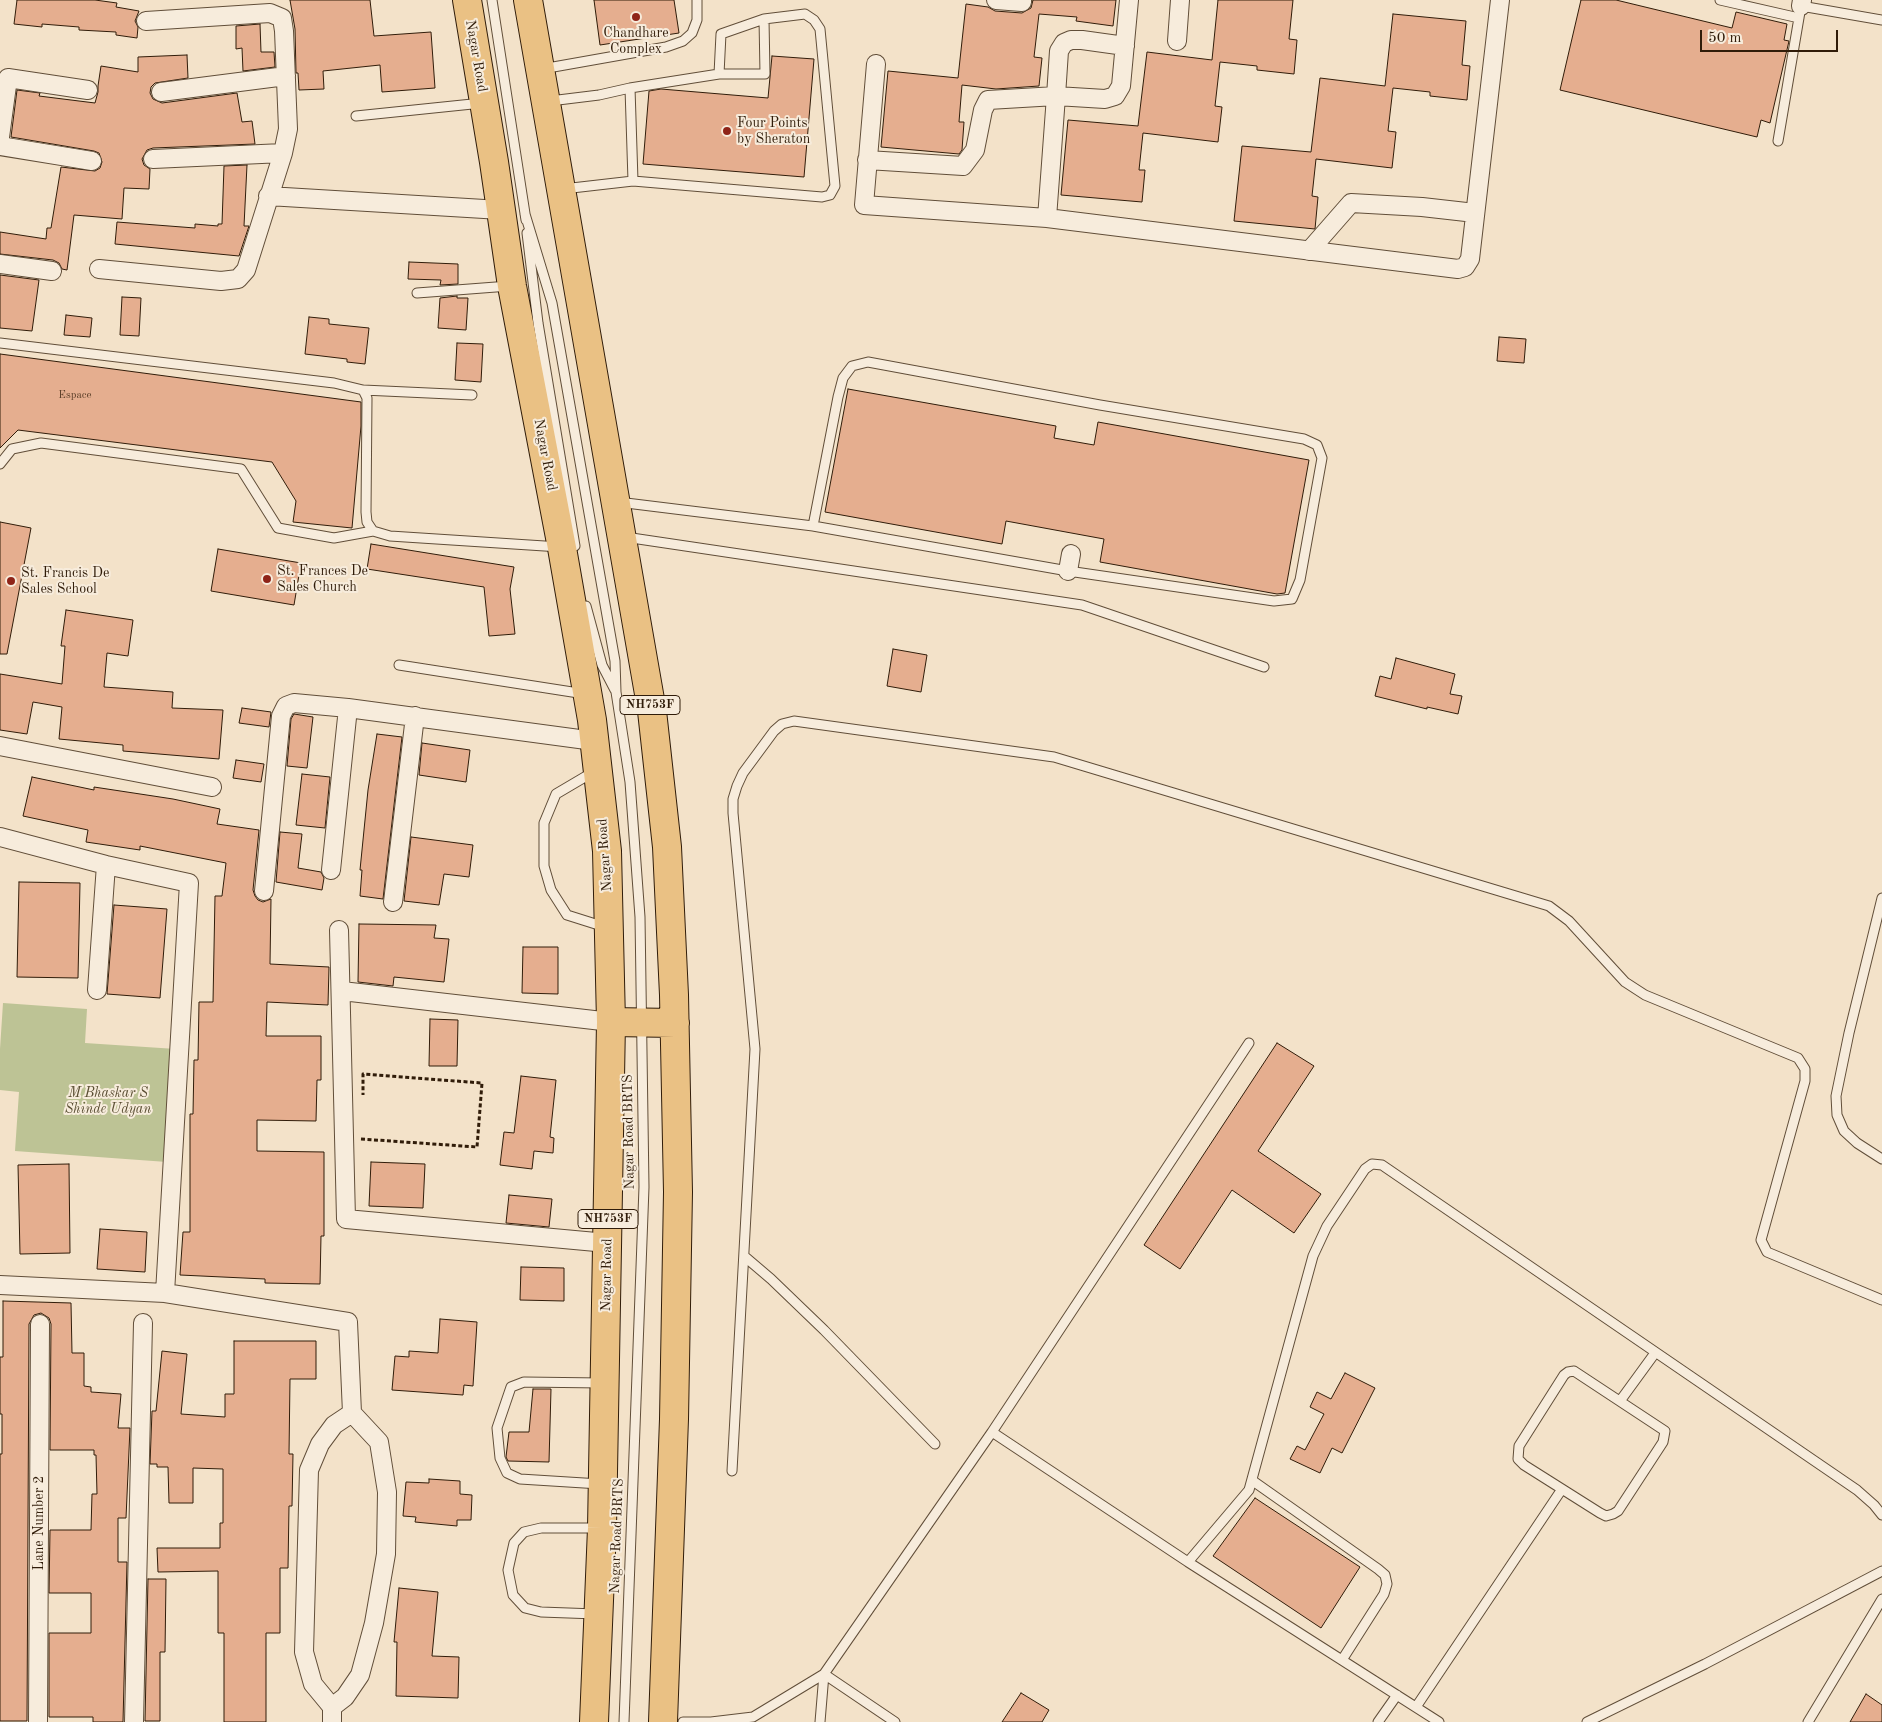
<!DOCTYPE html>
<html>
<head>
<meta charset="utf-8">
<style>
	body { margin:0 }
	#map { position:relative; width:1882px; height:1722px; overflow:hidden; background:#f3e2c9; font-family:"Old Standard TT",serif }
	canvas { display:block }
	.scale { position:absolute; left:1700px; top:30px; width:138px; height:22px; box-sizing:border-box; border:2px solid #301c09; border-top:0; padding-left:6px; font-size:15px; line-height:18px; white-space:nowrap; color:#301c09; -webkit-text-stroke:4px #f7ecdc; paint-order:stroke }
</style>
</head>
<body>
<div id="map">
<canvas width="1882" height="1722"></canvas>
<div class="scale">50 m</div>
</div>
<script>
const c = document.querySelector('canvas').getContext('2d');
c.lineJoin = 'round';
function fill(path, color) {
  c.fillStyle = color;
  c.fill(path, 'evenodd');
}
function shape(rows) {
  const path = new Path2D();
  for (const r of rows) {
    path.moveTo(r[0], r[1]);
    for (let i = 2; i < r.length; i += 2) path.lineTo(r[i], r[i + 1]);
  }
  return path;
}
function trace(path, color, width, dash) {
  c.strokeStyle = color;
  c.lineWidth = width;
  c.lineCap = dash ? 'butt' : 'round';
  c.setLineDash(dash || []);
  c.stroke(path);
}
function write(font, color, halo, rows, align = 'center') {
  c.font = font + ' "Old Standard TT",serif';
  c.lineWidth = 4;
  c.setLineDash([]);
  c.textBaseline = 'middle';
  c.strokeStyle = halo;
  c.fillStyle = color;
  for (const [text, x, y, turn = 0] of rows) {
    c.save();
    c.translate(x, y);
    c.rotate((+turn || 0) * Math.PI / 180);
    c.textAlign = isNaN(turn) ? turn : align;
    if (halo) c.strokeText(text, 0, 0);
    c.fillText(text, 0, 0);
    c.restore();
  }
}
fill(shape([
	[3,1003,87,1009,85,1043,176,1049,167,1162,15,1151,19,1092,0,1090,0,1049]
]), '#bdc395');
const building = shape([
	[17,0,95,0,117,3,116,7,139,11,135,21,138,27,137,38,116,35,116,32,79,30,79,27,42,24,42,27,14,24,17,0],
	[290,0,370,0,374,36,431,32,435,88,382,92,380,65,323,71,324,89,299,90,298,73,296,73,295,29,290,0],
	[594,0,674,0,679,33,600,45,594,0],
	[1033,0,1116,0,1113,26,1076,21,1077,17,1039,14,1034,57,1042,58,1039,86,996,89,962,85,959,122,964,122,962,150,959,154,881,147,888,71,958,78,966,4,988,7,995,11,1022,13,1031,8,1033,0],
	[1218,0,1293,0,1289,39,1297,40,1294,74,1257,70,1257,66,1220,62,1215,106,1222,107,1218,142,1143,133,1139,170,1145,170,1142,202,1061,195,1068,120,1138,126,1147,52,1212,60,1218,0],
	[1581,0,1616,0,1732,28,1736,12,1787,24,1784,40,1789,41,1770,123,1761,120,1757,137,1560,90,1581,0],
	[1393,14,1466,21,1462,65,1470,66,1467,100,1430,96,1430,92,1393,88,1388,131,1396,132,1392,168,1316,159,1312,196,1318,197,1315,229,1234,221,1242,146,1311,152,1320,78,1385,86,1393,14],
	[260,24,261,52,274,52,275,67,243,71,242,48,236,49,236,26,260,24],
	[187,55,188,78,155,83,151,87,150,93,153,99,162,103,237,93,242,122,252,121,255,144,153,148,147,150,142,159,144,165,150,169,149,189,124,188,122,219,74,215,67,270,62,269,59,263,53,260,0,254,0,232,46,239,47,228,51,228,61,167,95,171,100,168,102,162,99,153,94,151,11,137,17,90,40,93,39,96,95,103,98,92,98,86,101,66,138,72,138,57,187,55],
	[772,56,814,59,804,177,643,164,649,91,661,89,768,98,772,56],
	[247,165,244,226,249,226,239,256,115,244,117,222,195,228,195,224,218,226,218,224,222,224,224,166,247,165],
	[409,262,458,264,458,284,440,285,441,280,408,279,409,262],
	[0,275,39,280,32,331,0,328,0,275],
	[457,296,457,298,468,298,466,330,438,328,440,298,457,296],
	[122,297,141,298,139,336,120,335,122,297],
	[66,315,92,318,90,337,64,335,66,315],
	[309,317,329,319,329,324,369,328,365,364,347,362,347,359,305,354,309,317],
	[1499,337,1526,339,1524,363,1497,361,1499,337],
	[457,343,483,344,481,382,455,380,457,343],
	[0,354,361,402,361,426,352,528,293,522,296,501,272,462,18,430,0,448,0,354],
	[848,389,1056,426,1054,438,1094,445,1098,422,1309,460,1285,593,1277,594,1100,562,1104,539,1006,521,1002,544,825,512,848,389],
	[0,522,31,528,7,654,0,654,0,522],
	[371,544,514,567,510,589,515,634,489,636,484,587,367,569,371,544],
	[218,549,301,563,294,605,211,591,218,549],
	[66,610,133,620,128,656,107,653,104,687,173,692,172,708,223,710,219,759,123,751,123,745,59,739,62,707,33,702,27,734,0,730,0,674,62,684,65,646,61,646,66,610],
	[893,649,927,655,921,692,887,686,893,649],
	[1396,658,1455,674,1450,694,1462,696,1458,714,1427,707,1427,709,1375,696,1380,676,1391,679,1396,658],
	[242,708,271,712,269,727,239,723,242,708],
	[294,714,313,717,307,768,287,766,291,719,294,714],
	[377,734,402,737,383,899,360,896,362,870,360,870,368,790,377,734],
	[422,743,470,750,466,782,419,775,422,743],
	[236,760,264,764,261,782,233,778,236,760],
	[302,774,330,777,325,828,296,825,302,774],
	[32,777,94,790,94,787,173,799,220,809,217,824,259,830,253,890,255,896,258,900,263,902,271,899,270,964,329,967,328,1005,267,1002,266,1036,321,1036,321,1080,317,1080,316,1121,257,1120,257,1151,324,1152,324,1236,321,1236,320,1284,265,1283,265,1279,180,1275,183,1232,190,1232,190,1114,193,1114,194,1060,198,1060,199,1002,213,1002,215,896,222,896,226,863,140,846,140,850,86,842,88,830,23,816,32,777],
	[280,832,302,834,298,868,321,872,324,878,322,890,276,882,280,832],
	[411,837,473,845,469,877,444,874,439,905,404,901,411,837],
	[19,882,80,883,78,978,17,977,19,882],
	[114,905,167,909,160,998,107,994,114,905],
	[359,924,436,925,434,938,449,939,444,982,394,977,393,986,358,982,359,924],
	[523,947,558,947,558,994,522,993,523,947],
	[430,1019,458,1020,457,1066,429,1066,430,1019],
	[1277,1043,1314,1066,1258,1151,1321,1194,1294,1233,1232,1190,1180,1269,1144,1245,1277,1043],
	[521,1076,556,1080,550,1137,554,1138,553,1153,534,1151,532,1169,500,1165,504,1132,514,1133,521,1076],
	[371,1162,425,1164,423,1208,369,1206,371,1162],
	[69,1164,70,1253,20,1254,18,1165,69,1164],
	[509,1195,552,1199,549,1227,506,1223,509,1195],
	[100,1229,147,1232,145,1272,97,1269,100,1229],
	[521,1267,564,1268,564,1301,520,1300,521,1267],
	[3,1301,71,1303,72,1353,84,1353,84,1386,91,1387,91,1392,121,1394,118,1428,130,1428,126,1518,118,1518,118,1562,127,1562,123,1722,93,1722,93,1717,49,1717,49,1633,91,1633,91,1593,49,1593,50,1530,91,1530,92,1494,97,1494,96,1455,94,1455,94,1450,50,1450,51,1324,49,1318,41,1313,34,1315,29,1324,27,1721,0,1721,0,1454,2,1454,2,1414,0,1414,0,1357,3,1357,3,1301],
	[440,1319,477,1322,473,1386,464,1385,463,1395,392,1390,395,1356,409,1357,409,1351,438,1353,440,1319],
	[234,1341,316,1341,316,1379,290,1379,289,1454,293,1454,292,1506,289,1506,288,1568,280,1568,280,1633,266,1633,266,1722,224,1722,224,1633,218,1633,218,1571,158,1572,157,1548,220,1548,220,1523,223,1523,223,1469,193,1468,193,1503,169,1503,168,1467,157,1467,157,1464,150,1464,152,1411,156,1411,162,1351,187,1354,181,1414,225,1417,225,1394,234,1394,234,1341],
	[1345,1373,1375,1388,1342,1453,1332,1448,1320,1473,1290,1459,1297,1446,1305,1450,1324,1414,1310,1407,1317,1392,1331,1399,1345,1373],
	[533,1389,551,1389,549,1462,508,1461,506,1457,509,1432,529,1432,533,1389],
	[429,1479,460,1481,460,1494,472,1495,471,1520,457,1520,457,1526,415,1522,416,1517,403,1516,406,1482,429,1483,429,1479],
	[1255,1498,1360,1567,1321,1628,1213,1556,1255,1498],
	[148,1579,166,1579,165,1652,160,1652,160,1721,145,1721,148,1579],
	[399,1588,438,1592,432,1656,459,1657,458,1698,396,1696,397,1642,394,1642,399,1588],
	[1021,1693,1049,1710,1042,1722,1002,1722,1021,1693],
	[1866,1694,1882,1705,1882,1722,1850,1722,1866,1694]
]);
fill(building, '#e5ae8f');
trace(building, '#301c09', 1);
const lane = shape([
	[492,0,526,220],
	[1720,0,1799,18],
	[542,69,666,47,683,41,692,33,697,20,697,0],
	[719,74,765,74,764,19],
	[630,88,633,181],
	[550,101,599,95,630,88,719,74,721,34,764,19,805,14,814,20,820,29,835,186,830,195,822,197,633,181,563,189],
	[356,116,482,103],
	[1778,141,1801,6,1882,20],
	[525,214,552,303,615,661,616,692,630,782,640,917,644,1187,624,1722],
	[527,233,538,323,575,546],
	[417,293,509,286],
	[0,343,334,383,363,390,367,398,366,512,367,522,373,531,390,536,560,547],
	[363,390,472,395],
	[0,464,12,449,41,443,241,469,278,528,334,538,373,531],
	[618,502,813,526,1068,571,1274,601,1292,599,1300,580,1322,458,1317,445,1304,439,1100,405,868,362,852,366,843,378,838,397,813,526],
	[625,537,1082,605,1264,667],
	[586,606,602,665,615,690],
	[399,665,585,694],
	[595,771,556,794,544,823,544,866,551,890,567,915,605,927],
	[1882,898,1849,1033,1836,1096,1837,1115,1844,1131,1857,1143,1882,1159],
	[744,1256,771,1279,824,1330,935,1444],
	[1574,1371,1665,1431,1663,1442,1618,1511,1613,1514,1606,1516,1600,1513,1524,1465,1518,1459,1519,1446,1564,1375,1568,1372,1574,1371],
	[1620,1401,1655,1353],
	[732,1471,755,1049,733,813,733,799,737,786,743,773,774,731,782,724,794,721,1054,757,1549,906,1569,921,1625,982,1645,995,1798,1058,1805,1069,1805,1081,1761,1240,1767,1252,1882,1300],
	[1253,1481,1378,1569,1385,1575,1387,1584,1384,1594,1342,1660],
	[600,1484,520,1479,507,1473,500,1458,497,1428,511,1387,524,1382,602,1383],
	[1188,1562,992,1432,1249,1043],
	[596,1614,541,1612,525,1608,513,1595,508,1570,514,1543,524,1532,541,1528,600,1528],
	[1416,1707,1562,1489],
	[683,1722,711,1722,753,1717,824,1674],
	[820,1722,824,1674],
	[895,1722,824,1674,992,1432],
	[1378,1722,1397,1695],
	[1439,1722,1188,1562,1249,1490,1313,1256,1327,1226,1365,1169,1372,1164,1382,1165,1857,1490,1874,1505,1882,1515],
	[1587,1722,1705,1664,1882,1571],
	[1808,1722,1882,1599]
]);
const street = shape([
	[996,0,1022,2,1022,0],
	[1801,6,1802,0],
	[1177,41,1180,0],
	[876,64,864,205,1047,218,1458,269,1465,267,1470,259,1500,0],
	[161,92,286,76],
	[0,137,8,78,88,90],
	[0,146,92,161],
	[153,159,283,153],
	[867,160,963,166,975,150,983,110,988,100,1056,96,1059,51,1064,43,1071,40,1082,40,1125,46],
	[268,196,501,210],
	[1047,218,1056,96,1105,99,1115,96,1121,86,1129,0],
	[1309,251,1351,203,1422,207,1475,213],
	[0,264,52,271],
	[99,269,221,281,238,279,246,270,283,153,288,129,284,31,282,18,270,13,146,21],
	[1068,571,1071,554],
	[0,746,212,787],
	[0,837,106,865,189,883,165,1293],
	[331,870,348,708],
	[264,891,281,716,286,706,294,703,348,708,594,741],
	[393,902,415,716],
	[339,930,346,1219,607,1243],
	[97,990,106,865],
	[342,991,611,1022],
	[0,1285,165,1293,348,1322,352,1413,379,1442,387,1492,386,1554,374,1623,360,1675,345,1697,332,1707],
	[38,1722,40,1324],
	[134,1722,143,1323],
	[332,1722,332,1707,313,1684,304,1652,309,1470,320,1444,334,1425,352,1413]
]);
const highway = shape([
	[467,0,494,162,512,286,562,548,592,720,607,851,611,1022,602,1528,594,1722],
	[528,0,652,711,667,847,674,995,678,1192,674,1419,663,1722],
	[611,1022,675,1023]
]);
trace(lane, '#614e39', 11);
trace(street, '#614e39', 20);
trace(highway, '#301c09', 30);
trace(shape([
	[361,1139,477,1147,482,1083,363,1074,363,1095]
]), '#301c09', 3, [4, 2.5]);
trace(lane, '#f7ecdc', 9);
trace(street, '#f7ecdc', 18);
trace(highway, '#eac184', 28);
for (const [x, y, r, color] of [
	[636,17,5,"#8f2418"],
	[727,131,5,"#8f2418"],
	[267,579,5,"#8f2418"],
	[11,581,5,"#8f2418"]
]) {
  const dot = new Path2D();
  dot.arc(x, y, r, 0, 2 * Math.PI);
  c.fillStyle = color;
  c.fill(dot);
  trace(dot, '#f7ecdc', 2);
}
write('11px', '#5d402a', null, [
	["Espace",75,395]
]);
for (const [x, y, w] of [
	[650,705,60],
	[608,1219,60]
]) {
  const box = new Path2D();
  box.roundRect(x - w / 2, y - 9.5, w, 19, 4);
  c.fillStyle = '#f7ecdc';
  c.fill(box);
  trace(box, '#301c09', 1);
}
write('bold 12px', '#301c09', null, [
	["NH753F",650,705],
	["NH753F",608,1219]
]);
write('14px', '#301c09', '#f7ecdc', [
	["Chandhare",636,33,"center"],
	["Complex",636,49,"center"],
	["Four Points",737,123],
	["by Sheraton",737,139],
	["St. Frances De",277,571],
	["Sales Church",277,587],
	["St. Francis De",21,573],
	["Sales School",21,589]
], 'left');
write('14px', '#301c09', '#f7ecdc', [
	["Nagar Road",476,56,80],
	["Nagar Road",545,455,79],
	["Nagar Road",605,855,-94],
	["Nagar Road BRTS",629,1132,-91],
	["Nagar Road",607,1275,-89],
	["Lane Number 2",39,1523,-90],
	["Nagar Road BRTS",617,1536,-88]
]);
write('italic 14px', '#5a4e33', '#f7ecdc', [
	["M Bhaskar S",108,1093],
	["Shinde Udyan",108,1109]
]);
</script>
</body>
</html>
